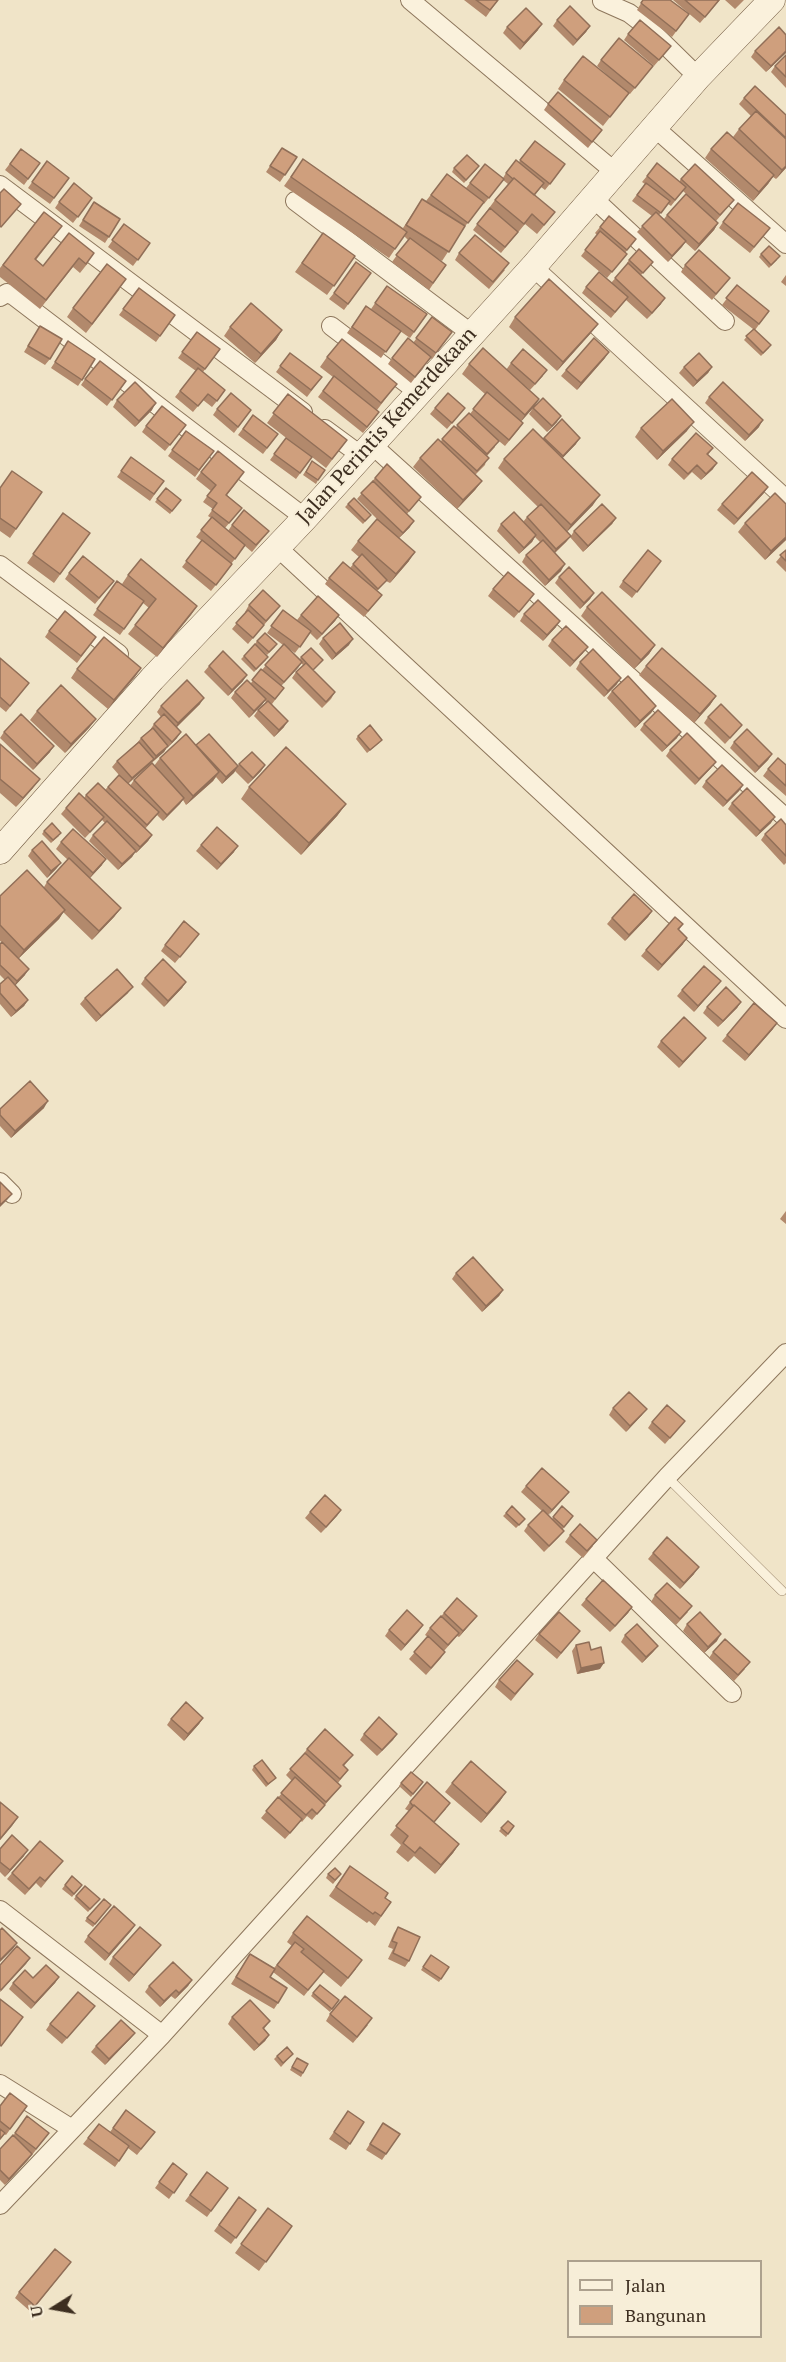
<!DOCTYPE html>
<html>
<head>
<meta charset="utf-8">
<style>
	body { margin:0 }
	#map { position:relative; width:786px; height:2362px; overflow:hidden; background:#f0e4c8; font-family:"PT Serif",serif }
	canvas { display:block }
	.legend { position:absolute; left:567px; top:2260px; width:195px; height:78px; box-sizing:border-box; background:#f7eed8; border:2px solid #ada18e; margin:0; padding:8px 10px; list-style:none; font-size:18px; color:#3d2e20 }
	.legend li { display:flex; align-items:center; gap:12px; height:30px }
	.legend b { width:30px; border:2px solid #ada18e }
	.north { position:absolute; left:24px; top:2278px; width:60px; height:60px; -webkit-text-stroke:4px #f7eed8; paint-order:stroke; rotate:259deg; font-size:16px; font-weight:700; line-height:24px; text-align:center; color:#3d2e20 }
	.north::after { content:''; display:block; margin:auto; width:21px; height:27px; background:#3d2e20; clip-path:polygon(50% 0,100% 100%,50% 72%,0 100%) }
</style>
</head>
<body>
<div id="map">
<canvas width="786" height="2362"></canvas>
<ul class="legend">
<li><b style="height:8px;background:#faf1dc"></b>Jalan</li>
<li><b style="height:16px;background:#cf9f7d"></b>Bangunan</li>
</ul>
<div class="north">U</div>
</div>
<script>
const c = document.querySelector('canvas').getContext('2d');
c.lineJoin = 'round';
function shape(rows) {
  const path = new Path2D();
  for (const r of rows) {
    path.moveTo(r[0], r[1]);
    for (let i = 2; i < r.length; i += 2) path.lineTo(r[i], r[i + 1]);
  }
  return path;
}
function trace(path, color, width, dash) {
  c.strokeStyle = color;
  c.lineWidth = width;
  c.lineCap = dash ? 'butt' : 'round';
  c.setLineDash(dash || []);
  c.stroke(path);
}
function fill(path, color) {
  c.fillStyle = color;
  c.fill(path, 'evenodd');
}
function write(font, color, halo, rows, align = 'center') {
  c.font = font + ' "PT Serif",serif';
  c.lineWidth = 4.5;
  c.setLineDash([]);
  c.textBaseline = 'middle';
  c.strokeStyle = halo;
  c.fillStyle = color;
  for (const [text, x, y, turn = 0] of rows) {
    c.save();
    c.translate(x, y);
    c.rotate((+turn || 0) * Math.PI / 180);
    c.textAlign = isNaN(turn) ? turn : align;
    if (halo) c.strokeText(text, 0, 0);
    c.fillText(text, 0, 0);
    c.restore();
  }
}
const lane = shape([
	[667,1477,782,1591]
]);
const street = shape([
	[410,0,615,172],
	[602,1,629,13,646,26,698,77],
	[654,127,786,244],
	[0,185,303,412],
	[593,198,725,321],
	[295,201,472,334],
	[533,267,786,499],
	[0,297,7,293,14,296,305,518],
	[331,326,418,392],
	[325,429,359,454],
	[370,443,786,818],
	[277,547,786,1019],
	[0,565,119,654],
	[0,1182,12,1194],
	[593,1558,732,1693],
	[0,1910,162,2035],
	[0,2084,72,2129],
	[0,2205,162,2035,667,1477,786,1353]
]);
const secondary = shape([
	[0,851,152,679,305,518,533,267,698,77,772,0]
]);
trace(lane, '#8d765c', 10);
trace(street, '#8d765c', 20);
trace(secondary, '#6f573f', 27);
trace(lane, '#faf1dc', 9);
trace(street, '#faf1dc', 18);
trace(secondary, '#faf1dc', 26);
fill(shape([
	[464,0,498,0,486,17],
	[643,0,689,14,672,37,637,10],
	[673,0,720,0,700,23],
	[725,0,744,0,735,9],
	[557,20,590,26,586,32,573,46,553,26],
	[507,27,538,30,520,50,503,33],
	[628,34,666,52,654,66,624,40],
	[786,34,786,53,766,72,751,57,755,51],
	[786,55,786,88,771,72,775,66],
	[601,60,653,66,630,94,629,93,603,126,558,89,564,80,623,89,597,66],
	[744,98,786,115,786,168,776,179,773,177,768,184,753,201,705,158,711,149,733,137,739,129,751,116,739,104],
	[548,104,602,130,588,148,544,110],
	[535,141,561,170,545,190,541,187,535,195,548,221,537,234,525,224,501,253,473,230,495,200,508,184,503,180,484,204,483,203,463,229,442,261,435,257,446,265,429,290,392,262,408,240,404,236,389,258,284,186,303,159,403,228,422,199,426,201,447,174,466,188,470,183,503,178,506,173,519,162],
	[282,148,297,157,280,182,266,172],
	[21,149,40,163,24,185,5,170],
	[47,161,69,178,50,204,28,188],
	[454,168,477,169,464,183,452,172],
	[647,176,679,182,681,179,734,200,716,221,718,223,714,230,695,251,685,242,668,262,637,232,652,216,632,201,645,184,642,182],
	[683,191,701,208,667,215,664,219,659,215,668,204,671,206],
	[92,198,73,223,55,208,59,202],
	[94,202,120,219,105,243,79,226],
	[44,212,55,235,36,260,43,266,69,233,88,263,80,273,73,267,40,309,0,277,0,268],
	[723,222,770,228,750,253,719,228],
	[124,224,150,243,133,266,108,247],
	[600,227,636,239,625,253,622,260,607,278,581,256,597,235,595,233],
	[323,233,355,256,327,295,295,272],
	[459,253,505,270,489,289,455,260],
	[761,254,777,260,769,268,759,257],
	[629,260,650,265,641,275,661,304,647,319,626,300,611,318,582,293,586,287,611,283,628,264,627,263],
	[685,265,730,278,712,300,681,272],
	[371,273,344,310,329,299,334,293],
	[786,275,786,286,781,282],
	[737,285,769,311,755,330,769,348,761,356,744,340,753,329,722,305],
	[387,286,427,314,410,338,400,331,381,358,347,333,366,306,371,309],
	[139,288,175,315,156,342,119,315],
	[120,289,86,333,67,317,73,308],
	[432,317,452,332,432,359,430,358,411,383,388,364,392,358,413,343],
	[515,317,591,333,557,371,509,327],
	[40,326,50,359,45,365,24,352],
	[230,327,282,330,276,340,255,363,224,336],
	[197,332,220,349,203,372,221,396,212,407,203,400,193,412,175,397,196,371,178,358],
	[68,342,82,380,78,386,51,368],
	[290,353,322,377,307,397,276,372],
	[327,357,390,393,377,410,375,418,363,433,318,397,333,377,320,367],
	[605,358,577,390,561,376,566,370],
	[511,363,543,376,530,390,509,372,539,399,533,408,521,421,519,429,505,446,494,437,495,447,487,456,485,465,475,475,482,481,475,490,457,509,413,467,420,458,441,441,454,426,456,427,469,413,470,414,485,394,462,374,469,364,506,370],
	[684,367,712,367,708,373,693,387,679,373],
	[85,379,126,381,107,406,81,385],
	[288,394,347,440,326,468,312,457,296,479,270,460,286,438,307,454,267,423],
	[709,397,759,427,745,441,705,403],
	[117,400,152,410,135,427,113,407],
	[435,408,460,414,447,429,430,414],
	[533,408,557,422,547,432,529,414],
	[217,409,251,410,234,433,213,415],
	[253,415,278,434,263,454,238,435],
	[562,419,576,444,562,458,593,505,567,531,571,536,574,531,616,518,612,524,583,552,570,537,566,542,555,553,561,571,545,586,522,562,526,555,540,542,535,537,532,542,519,554,497,531,501,524,523,522,527,517,538,507,498,468,504,459,543,439],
	[186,425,165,451,142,432,146,426],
	[641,428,687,431,657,460,635,437],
	[186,431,214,451,195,477,168,456],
	[713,448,708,455,713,469,701,480,692,472,684,480,668,465,672,459],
	[131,457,164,481,150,501,117,477],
	[312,461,318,480,316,484,303,475],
	[201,472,240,478,227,495,242,508,225,528,228,531,232,525,269,531,252,552,245,546,231,564,228,570,211,591,182,567,202,541,196,537,211,518,208,516,213,509,203,502,211,491,196,479],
	[375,478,421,497,407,514,410,527,399,538,409,561,390,583,386,581,377,591,382,595,364,617,325,584,329,578,350,568,359,557,351,550,358,541,378,520,357,499],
	[0,487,42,492,10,538,0,531],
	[166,488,181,500,170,514,155,502],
	[764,493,734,525,717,510,722,504],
	[348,504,371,515,363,524,345,507],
	[786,504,786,540,765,560,738,532,745,523],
	[63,513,90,533,54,583,27,563],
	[786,550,786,572,776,562],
	[661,561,632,598,619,587,623,581],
	[69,573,109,587,95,604,65,579],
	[128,575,197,606,157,657,128,634,149,608,143,603,120,635,93,615,117,581,122,584],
	[559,577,594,593,590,599,580,609,555,583],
	[493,589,534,594,514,618,488,596],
	[249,605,280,606,248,644,232,629,246,612,245,612],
	[587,607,655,645,649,654,634,669,581,616],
	[283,610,297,620,301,615,339,615,335,621,317,640,310,633,295,653,285,646,300,659,301,657,320,663,313,670,335,692,331,699,322,708,292,678,296,672,303,665,301,663,281,686,284,688,272,704,284,727,274,737,254,716,258,710,266,702,265,701,249,718,231,698,235,692,251,683,283,645,267,633],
	[524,614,556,627,543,641,520,621],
	[49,631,96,637,77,663,45,637],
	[323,638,349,645,332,660,319,644],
	[552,640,583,653,570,667,548,646],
	[257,641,275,647,267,655,255,644],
	[244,656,266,660,254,672,241,659],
	[0,658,29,683,6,712,0,707],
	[580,662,617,684,604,697,576,669],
	[209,666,243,681,228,696,204,672],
	[646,666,716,696,710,705,694,723,639,675],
	[141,668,108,709,71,678,77,669],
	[612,691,656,706,651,713,635,728,607,698],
	[200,704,176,727,177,738,167,748,167,747,164,752,128,784,130,786,134,780,154,766,160,758,196,745,238,766,239,764,265,765,261,771,248,784,235,771,222,784,216,777,213,781,186,805,183,800,163,821,157,815,145,829,152,835,148,841,136,853,135,852,132,857,118,870,89,841,93,835,105,823,102,820,85,838,61,814,66,808,84,798,86,795,105,790,119,775,112,767,117,761,137,743,141,738,150,730,154,724,161,717,157,712,161,706],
	[37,711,96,719,89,728,65,753,30,720],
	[708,717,737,731,725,744,704,723],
	[644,724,677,738,662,752,640,730],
	[4,732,50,752,33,770,0,738],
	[358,736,379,743,367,753,356,739],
	[734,742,772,754,768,760,755,773,730,748],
	[0,744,33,788,16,807,0,793],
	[670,750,711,768,695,785,666,756],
	[786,765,786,796,763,776,768,769],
	[706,781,743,785,739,791,723,807,702,787],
	[249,787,346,804,337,816,301,855,241,799],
	[732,803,771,823,756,837,728,809],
	[786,825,786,863,784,865,761,840,765,834],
	[44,831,59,836,51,843,42,834],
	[61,842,102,865,90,878,121,908,114,917,92,940,63,912,59,919,19,958,25,975,15,985,28,1000,24,1006,11,1017,0,1004,0,984,5,980,0,975,0,944,2,942,0,941,0,896,44,887,47,882,68,860,56,849],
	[201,845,234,852,217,870,196,851],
	[32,850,61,863,56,869,47,878,28,856],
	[652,911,648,917,625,941,607,924,612,918],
	[683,924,679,930,683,944,658,971,641,956,646,950],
	[194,940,175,963,161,951,165,945],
	[145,978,186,982,182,988,164,1007,141,984],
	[716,987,694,1012,677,996,682,990],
	[128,993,96,1022,80,1004,85,998],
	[741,1002,737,1008,718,1027,703,1013,707,1007],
	[773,1029,745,1061,722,1041,727,1035],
	[661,1041,701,1044,679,1068,657,1047],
	[44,1108,11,1138,0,1126,0,1109],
	[786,1211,786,1224,780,1219],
	[456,1273,503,1290,499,1296,482,1312,452,1279],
	[613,1408,642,1415,626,1432,609,1415],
	[685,1421,665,1444,648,1428,652,1422],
	[526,1486,564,1498,548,1515,552,1519,562,1506,571,1519,562,1530,564,1531,559,1537,544,1552,524,1531,528,1525,542,1511,521,1492],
	[341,1510,321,1533,305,1518,310,1512],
	[506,1513,525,1519,516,1528,503,1516],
	[570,1535,593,1546,583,1558,565,1542],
	[653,1553,694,1574,680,1589,648,1559],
	[655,1595,688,1612,676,1625,651,1602],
	[586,1599,632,1607,628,1613,610,1632,581,1605],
	[444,1613,477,1616,459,1637,457,1636,444,1651,441,1658,426,1675,409,1659,428,1637,425,1635,430,1628],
	[687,1624,717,1641,704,1653,683,1631],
	[423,1625,401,1651,385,1636,389,1630],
	[580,1631,557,1659,535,1640,539,1634],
	[625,1635,658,1646,653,1652,642,1663,621,1642],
	[576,1645,591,1650,600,1669,577,1674,572,1651],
	[713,1652,745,1669,734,1681,709,1658],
	[499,1680,528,1680,511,1701,495,1687],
	[203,1718,199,1724,184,1741,167,1725,171,1719],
	[364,1734,397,1734,377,1756,360,1740],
	[307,1749,353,1755,344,1766,348,1770,338,1783,341,1786,336,1792,312,1820,307,1816,302,1822,301,1821,285,1839,261,1818,292,1781,286,1775,303,1755],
	[254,1766,276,1778,266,1787,252,1770],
	[423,1782,411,1797,399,1786,401,1783],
	[452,1783,506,1792,500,1801,481,1823,445,1792],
	[410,1802,446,1809,434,1822,459,1844,453,1853,435,1874,414,1856,408,1862,396,1852,401,1845,390,1835,409,1811,405,1809],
	[508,1821,514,1826,506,1837,499,1831],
	[0,1849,24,1856,5,1877,0,1872],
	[63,1861,41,1888,36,1883,25,1895,7,1879,12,1873],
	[350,1866,385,1898,391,1902,375,1926,369,1921,367,1923,329,1896],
	[328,1874,341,1874,333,1884,326,1878],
	[72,1876,82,1885,72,1897,62,1889],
	[76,1896,97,1902,88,1912,74,1899],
	[111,1905,93,1927,85,1921,87,1918],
	[135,1925,105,1961,84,1942,88,1936],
	[398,1927,409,1961,405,1967,388,1959,393,1949,388,1947,394,1933],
	[293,1933,356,1969,341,1987,323,1972,304,1996,273,1972,270,1977,278,2003,274,2009,231,1984,250,1954,274,1968,292,1946,287,1942],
	[156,1951,129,1982,109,1964,113,1957],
	[431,1955,449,1967,439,1982,421,1970],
	[59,1977,55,1983,31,2009,9,1989,13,1983,33,1978],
	[192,1980,188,1986,175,1999,171,1996,160,2007,145,1992,149,1986],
	[313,1993,339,2000,330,2012,311,1996],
	[90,2012,62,2044,46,2030,50,2024],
	[330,2014,368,2025,353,2043,326,2021],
	[232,2017,270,2021,264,2029,269,2035,265,2041,254,2051,228,2024],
	[135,2033,130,2039,105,2065,91,2052,96,2046],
	[293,2054,281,2067,274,2059,277,2056],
	[297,2058,308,2064,301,2077,290,2070],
	[0,2106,27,2106,6,2135,4,2134,0,2140],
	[126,2110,155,2132,137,2155,128,2148,115,2167,83,2144,99,2124,110,2132],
	[348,2111,364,2122,346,2150,329,2139],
	[27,2116,49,2133,32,2155,5,2185,0,2180,0,2149,13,2136],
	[383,2123,400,2134,382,2160,366,2150],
	[173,2163,187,2174,169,2199,155,2188],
	[207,2172,228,2188,207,2217,185,2201],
	[239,2197,256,2210,231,2244,214,2231],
	[268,2208,292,2226,259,2271,235,2253],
	[71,2262,31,2312,15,2298,19,2292]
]), '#b2896c');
fill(shape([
	[542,24,538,30,520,50,524,43],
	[590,26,586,32,573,46,577,40],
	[786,51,786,53,766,72,771,66],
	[786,166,786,168,776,179,782,170],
	[774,175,768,184,753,201,759,192],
	[718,223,714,230,695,251,699,244],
	[686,241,682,247,668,262,672,256],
	[665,298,661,304,647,319,652,313],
	[598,324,591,333,557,371,563,362],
	[282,330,276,340,255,363,261,354],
	[609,352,605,358,577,390,581,383],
	[712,367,708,373,693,387,697,381],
	[539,399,533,408,519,424,525,415],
	[156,403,152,410,135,427,139,421],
	[561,416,557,422,547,432,552,426],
	[763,420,759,427,745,441,749,435],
	[694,422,687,431,657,460,663,451],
	[580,438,576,444,558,463,563,456],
	[717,463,713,469,701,480,706,474],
	[482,481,475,490,457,509,463,500],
	[768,487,764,493,734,525,738,519],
	[600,495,593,505,565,534,571,525],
	[616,518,612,524,583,552,588,546],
	[414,521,410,527,398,539,403,533],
	[536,535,532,542,519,554,524,548],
	[571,536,566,542,552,555,556,549],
	[786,537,786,540,765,560,771,551],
	[415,552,409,561,390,583,396,574],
	[565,564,561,571,545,586,549,580],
	[594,593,590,599,580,609,584,603],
	[197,606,191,615,157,657,163,648],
	[339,615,335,621,317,640,322,634],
	[560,621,556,627,543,641,547,635],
	[353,639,349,645,332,660,336,654],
	[655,645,649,654,634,669,641,660],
	[588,647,583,653,570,667,574,661],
	[302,662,298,668,279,688,284,682],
	[141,668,135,677,108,709,114,700],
	[247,675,243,681,228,696,232,690],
	[621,678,617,684,604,697,608,691],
	[716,696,710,705,694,723,700,714],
	[204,698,200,704,174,730,178,723],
	[266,699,262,705,249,718,254,711],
	[656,706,651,713,635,728,640,721],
	[96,719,89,728,65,753,71,744],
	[288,721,284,727,274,737,279,730],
	[181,732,177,738,167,748,172,742],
	[681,732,677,738,662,752,667,746],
	[54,746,50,752,33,770,37,764],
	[168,746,164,752,152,762,156,756],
	[772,754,768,760,755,773,759,767],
	[154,759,149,765,127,784,132,778],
	[716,762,711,768,695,785,699,779],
	[265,765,261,771,248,784,253,778],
	[238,766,234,773,222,784,226,777],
	[219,772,213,781,186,805,193,796],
	[40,779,33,788,16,807,23,798],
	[743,785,739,791,723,807,727,801],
	[184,798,180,804,163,821,167,815],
	[346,804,337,816,301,855,309,843],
	[775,817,771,823,756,837,760,831],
	[152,835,148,841,136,853,140,847],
	[238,846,234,852,217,870,221,864],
	[136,851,132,857,118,870,122,864],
	[106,859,102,865,89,879,93,873],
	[61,863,56,869,47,878,51,871],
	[121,908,114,917,92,940,99,931],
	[65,910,59,919,18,959,24,950],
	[652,911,648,917,625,941,629,935],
	[687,938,683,944,658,971,662,965],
	[29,969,25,975,13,988,17,981],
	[721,981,716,987,694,1012,698,1006],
	[186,982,182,988,164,1007,168,1001],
	[133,987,128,993,96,1022,101,1016],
	[28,1000,24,1006,11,1017,16,1011],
	[741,1002,737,1008,718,1027,723,1021],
	[777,1023,773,1029,745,1061,749,1055],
	[706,1038,701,1044,679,1068,683,1062],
	[48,1101,44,1108,11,1138,15,1131],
	[12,1194,7,1200,0,1207,0,1205],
	[503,1290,499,1296,482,1312,486,1306],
	[647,1409,642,1415,626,1432,630,1426],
	[569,1492,564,1498,548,1516,552,1510],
	[341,1510,337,1516,321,1533,326,1527],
	[699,1567,694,1574,680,1589,684,1583],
	[632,1607,628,1613,610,1632,615,1626],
	[477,1616,472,1622,459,1637,463,1631],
	[423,1625,419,1631,401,1651,405,1645],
	[721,1634,717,1641,704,1653,708,1647],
	[658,1646,653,1652,642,1663,646,1657],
	[604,1663,600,1669,577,1674,581,1668],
	[203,1718,199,1724,184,1741,188,1734],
	[397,1734,393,1740,377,1756,382,1750],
	[506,1792,500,1801,481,1823,487,1814],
	[18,1817,12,1826,0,1840,0,1839],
	[459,1844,453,1853,435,1874,441,1865],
	[28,1850,24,1856,5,1877,10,1870],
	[135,1925,131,1931,105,1961,109,1954],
	[17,1943,13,1949,0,1962,0,1960],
	[161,1945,156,1951,129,1982,134,1975],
	[30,1958,26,1964,0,1992,0,1991],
	[59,1977,55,1983,31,2009,35,2003],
	[192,1980,188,1986,175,1999,179,1993],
	[176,1990,171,1996,160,2007,164,2001],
	[135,2033,130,2039,105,2065,109,2059],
	[269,2035,265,2041,254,2051,259,2045],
	[32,2154,28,2160,5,2185,9,2179]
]), '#916f58');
const building = shape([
	[476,0,498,0,490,10,476,0],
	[643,0,670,0,689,14,676,31,641,3,643,0],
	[685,0,719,0,705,17,685,0],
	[570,6,590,26,577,40,557,20,570,6],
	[526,8,542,24,524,43,507,27,526,8],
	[640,20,671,46,659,60,628,34,640,20],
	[779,27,786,35,786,51,771,66,755,51,779,27],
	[619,38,653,66,635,88,601,60,619,38],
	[786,55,786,77,775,66,786,55],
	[583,56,629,93,610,117,564,80,583,56],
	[755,86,786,115,786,138,744,98,755,86],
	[558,92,602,130,592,142,548,104,558,92],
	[756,111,786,139,786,166,782,170,739,129,756,111],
	[727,132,774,175,759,192,711,149,727,132],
	[535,141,565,164,550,184,520,160,535,141],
	[282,148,297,157,285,175,270,166,282,148],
	[21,149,40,163,28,179,10,164,21,149],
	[467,155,479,166,466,180,454,168,467,155],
	[303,159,407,232,395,249,291,177,303,159],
	[516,160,544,183,534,195,514,178,513,179,506,173,516,160],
	[47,161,69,178,54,198,32,182,47,161],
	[657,163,686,187,675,200,647,176,657,163],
	[485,164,504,179,489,198,470,183,485,164],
	[695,164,734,200,720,215,681,179,695,164],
	[447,174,484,202,468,223,431,195,447,174],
	[514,178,555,212,544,225,532,214,524,224,495,200,514,178],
	[74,183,92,198,78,217,59,202,74,183],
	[646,183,670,201,661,213,637,195,646,183],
	[4,189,21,204,1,227,0,226,0,193,4,189],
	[686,194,718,223,699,244,667,215,686,194],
	[422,199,465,226,449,252,406,225,422,199],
	[94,202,120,219,109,237,83,220,94,202],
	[738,203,770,228,754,247,723,222,738,203],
	[490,208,518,232,505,247,477,224,490,208],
	[44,212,62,226,35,259,43,266,69,233,94,253,86,264,79,258,46,300,3,265,44,212],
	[656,212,686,241,672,256,642,226,656,212],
	[609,216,636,239,627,250,600,227,609,216],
	[124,224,150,243,138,260,112,240,124,224],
	[600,231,627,254,612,272,585,250,600,231],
	[323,233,355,256,334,286,302,263,323,233],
	[475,235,509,263,493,282,459,253,475,235],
	[410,238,446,265,433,283,396,255,410,238],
	[769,246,780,256,771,265,761,254,769,246],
	[639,249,653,262,643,273,629,260,639,249],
	[699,250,730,278,716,294,685,265,699,250],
	[356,262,371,273,348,304,334,293,356,262],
	[628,263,665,298,652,313,615,278,628,263],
	[107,264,126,279,92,324,73,308,107,264],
	[599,272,628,297,615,312,586,287,599,272],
	[549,279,598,324,563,362,515,317,549,279],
	[737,285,769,311,759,324,726,298,737,285],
	[387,286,427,314,414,332,375,303,387,286],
	[139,288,175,315,160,336,123,309,139,288],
	[251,303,282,330,261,354,230,327,251,303],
	[366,306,401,331,386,352,352,327,366,306],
	[432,317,452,332,436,353,416,338,432,317],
	[40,326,62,339,50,359,28,346,40,326],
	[754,329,771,345,763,353,746,336,754,329],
	[197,332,220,349,205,369,182,352,197,332],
	[408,338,431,357,415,377,392,358,408,338],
	[594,338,609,352,581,383,566,370,594,338],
	[342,339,397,384,381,403,327,357,342,339],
	[68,341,95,359,82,380,55,362,68,341],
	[483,348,539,399,525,415,469,364,483,348],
	[523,349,547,370,535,384,511,363,523,349],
	[290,353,322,377,311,390,280,366,290,353],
	[699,353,712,367,697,381,684,367,699,353],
	[100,361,126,381,112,400,85,379,100,361],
	[198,368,225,390,217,401,208,394,198,406,180,391,198,368],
	[334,376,379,412,367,427,323,391,334,376],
	[135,382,156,403,139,421,117,400,135,382],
	[723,382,763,420,749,435,709,397,723,382],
	[487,392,523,423,509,440,473,409,487,392],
	[231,393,251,410,238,427,217,409,231,393],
	[448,393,465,408,452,423,435,408,448,393],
	[288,394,347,440,332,459,273,413,288,394],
	[543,398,561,416,552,426,533,408,543,398],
	[672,399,694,422,663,451,641,428,672,399],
	[162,406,186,425,170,445,146,426,162,406],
	[469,413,499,441,487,454,457,425,469,413],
	[253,415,278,434,267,448,243,429,253,415],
	[562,419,580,438,563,456,544,438,562,419],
	[454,426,489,458,477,471,442,439,454,426],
	[533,429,600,495,571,525,504,459,533,429],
	[186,431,214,451,199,470,172,450,186,431],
	[696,433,713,448,707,454,717,463,706,474,697,465,688,474,672,459,696,433],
	[286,438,312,457,300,473,274,454,286,438],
	[438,439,482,481,463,500,420,458,438,439],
	[218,451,244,472,226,495,242,508,229,523,212,510,217,503,207,496,216,485,201,472,218,451],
	[131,457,164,481,154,494,121,471,131,457],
	[312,461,325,470,318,480,306,472,312,461],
	[387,464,421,497,409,511,375,478,387,464],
	[12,471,42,492,16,529,0,518,0,488,12,471],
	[752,472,768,487,738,519,722,504,752,472],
	[373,481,414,521,403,533,361,493,373,481],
	[166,488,181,500,172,511,157,499,166,488],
	[775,493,786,504,786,537,771,551,745,523,775,493],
	[354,498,371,515,365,521,348,504,354,498],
	[541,504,571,536,556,549,527,517,541,504],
	[602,504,616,518,588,546,574,531,602,504],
	[244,510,269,531,256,545,232,525,244,510],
	[514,512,536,535,524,548,501,524,514,512],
	[63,513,90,533,60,574,33,554,63,513],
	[212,517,245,545,235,559,201,530,212,517],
	[377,519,415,552,396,574,358,541,377,519],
	[202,540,232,564,216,585,186,561,202,540],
	[543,540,565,564,549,580,526,555,543,540],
	[648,550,661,561,637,592,623,581,648,550],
	[786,550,786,561,780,555,786,550],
	[362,554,387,580,378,589,353,564,362,554],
	[83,556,114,581,99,598,69,573,83,556],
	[141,559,197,606,163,648,135,625,156,599,128,575,141,559],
	[343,562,382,595,368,611,329,578,343,562],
	[569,567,594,593,584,603,559,577,569,567],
	[508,572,534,594,519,612,493,589,508,572],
	[117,581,144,601,124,629,97,609,117,581],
	[263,590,280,606,266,621,249,605,263,590],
	[602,592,655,645,641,660,587,607,602,592],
	[318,596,339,615,322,634,301,615,318,596],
	[538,600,560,621,547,635,524,614,538,600],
	[248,610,264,625,253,638,236,623,248,610],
	[283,610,311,631,300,647,271,626,283,610],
	[65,611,96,637,81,656,49,631,65,611],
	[340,623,353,639,336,654,323,638,340,623],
	[566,626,588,647,574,661,552,640,566,626],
	[265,633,277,644,269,652,257,641,265,633],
	[104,637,141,668,114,700,77,669,104,637],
	[255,644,268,657,256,669,244,656,255,644],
	[284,644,302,662,284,682,265,665,284,644],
	[311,648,323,660,313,670,301,657,311,648],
	[662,648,716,696,700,714,646,666,662,648],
	[593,649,621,678,608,691,580,662,593,649],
	[223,651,247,675,232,690,209,666,223,651],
	[0,658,29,683,10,706,0,697,0,658],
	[306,663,335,692,326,702,296,672,306,663],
	[261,669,284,688,275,699,252,680,261,669],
	[628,676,656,706,640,721,612,691,628,676],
	[187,680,204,698,178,723,161,706,187,680],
	[247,680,266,699,254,711,235,692,247,680],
	[61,685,96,719,71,744,37,711,61,685],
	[268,701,288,721,279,730,258,710,268,701],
	[721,704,742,725,730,738,708,717,721,704],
	[658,710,681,732,667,746,644,724,658,710],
	[21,714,54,746,37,764,4,732,21,714],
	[164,714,181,732,172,742,154,724,164,714],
	[370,725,382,740,370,750,358,736,370,725],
	[153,728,168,746,156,756,141,738,153,728],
	[747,729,772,754,759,767,734,742,747,729],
	[687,733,716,762,699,779,670,750,687,733],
	[186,734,219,772,193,796,160,758,186,734],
	[209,734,238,766,226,777,196,745,209,734],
	[139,742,154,759,132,778,117,761,139,742],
	[0,744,40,779,23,798,0,779,0,744],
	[286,747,346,804,309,843,249,787,286,747],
	[252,752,265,765,253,778,239,764,252,752],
	[778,758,786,765,786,786,768,769,778,758],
	[152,763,184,798,167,815,134,780,152,763],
	[722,765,743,785,727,801,706,781,722,765],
	[119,775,159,812,147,825,108,787,119,775],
	[98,783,152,835,140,847,86,795,98,783],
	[747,788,775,817,760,831,732,803,747,788],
	[79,793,104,817,90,832,66,808,79,793],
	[781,819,786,825,786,856,765,834,781,819],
	[107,821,136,851,122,864,93,835,107,821],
	[52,823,61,833,53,840,44,831,52,823],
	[217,827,238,846,221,864,201,845,217,827],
	[73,829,106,859,93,873,61,842,73,829],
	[42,841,61,863,51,871,32,850,42,841],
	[69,858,121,908,99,931,47,882,69,858],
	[27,870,65,910,24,950,0,925,0,896,27,870],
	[634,894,652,911,629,935,612,918,634,894],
	[675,917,683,924,678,929,687,938,662,965,646,950,675,917],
	[184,921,199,934,180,957,165,945,184,921],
	[2,942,29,969,17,981,0,965,0,944,2,942],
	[163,959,186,982,168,1001,145,978,163,959],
	[704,966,721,981,698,1006,682,990,704,966],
	[117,969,133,987,101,1016,85,998,117,969],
	[8,977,28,1000,16,1011,0,993,0,984,8,977],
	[726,987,741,1002,723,1021,707,1007,726,987],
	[754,1003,777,1023,749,1055,727,1035,754,1003],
	[684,1017,706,1038,683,1062,661,1041,684,1017],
	[30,1081,48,1101,15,1131,0,1115,0,1109,30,1081],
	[0,1182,12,1194,0,1205,0,1182],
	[473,1257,503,1290,486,1306,456,1273,473,1257],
	[629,1392,647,1409,630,1426,613,1408,629,1392],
	[667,1405,685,1421,670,1438,652,1422,667,1405],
	[542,1468,569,1492,552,1510,526,1486,542,1468],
	[325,1495,341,1510,326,1527,310,1512,325,1495],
	[512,1506,525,1519,519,1525,506,1513,512,1506],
	[562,1506,573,1516,564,1527,553,1517,562,1506],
	[543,1510,564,1531,549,1546,528,1525,543,1510],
	[580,1524,597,1540,587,1551,570,1535,580,1524],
	[667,1537,699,1567,684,1583,653,1553,667,1537],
	[603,1580,632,1607,615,1626,586,1599,603,1580],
	[667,1583,692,1606,680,1619,655,1595,667,1583],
	[457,1598,477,1616,463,1631,444,1613,457,1598],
	[407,1610,423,1625,405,1645,389,1630,407,1610],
	[559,1612,580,1631,561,1653,539,1634,559,1612],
	[700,1612,721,1634,708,1647,687,1624,700,1612],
	[441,1616,459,1633,448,1645,430,1628,441,1616],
	[637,1624,658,1646,646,1657,625,1635,637,1624],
	[428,1636,445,1652,431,1668,414,1652,428,1636],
	[725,1639,750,1662,738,1675,713,1652,725,1639],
	[589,1642,591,1650,601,1647,604,1663,581,1668,576,1645,589,1642],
	[517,1660,533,1674,515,1694,499,1680,517,1660],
	[186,1702,203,1718,188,1734,171,1719,186,1702],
	[379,1717,397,1734,382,1750,364,1734,379,1717],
	[325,1729,353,1755,343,1765,348,1770,340,1779,307,1749,325,1729],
	[305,1753,341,1786,326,1802,290,1769,305,1753],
	[262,1760,276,1778,268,1784,254,1766,262,1760],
	[471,1761,506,1792,487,1814,452,1783,471,1761],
	[411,1772,423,1782,413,1794,401,1783,411,1772],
	[295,1777,325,1805,317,1814,312,1809,306,1815,281,1793,295,1777],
	[427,1782,450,1803,434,1822,414,1805,413,1806,410,1802,427,1782],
	[278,1797,302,1819,290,1833,266,1811,278,1797],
	[0,1802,18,1817,0,1839,0,1802],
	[414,1805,459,1844,441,1865,420,1847,415,1853,403,1843,408,1836,396,1826,414,1805],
	[508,1821,514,1826,508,1834,501,1828,508,1821],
	[12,1835,28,1850,10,1870,0,1862,0,1849,12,1835],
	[40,1841,63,1861,45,1881,40,1877,29,1889,12,1873,40,1841],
	[350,1866,388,1893,385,1898,391,1902,381,1916,375,1912,373,1914,336,1887,350,1866],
	[335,1868,341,1874,335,1880,328,1874,335,1868],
	[72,1876,82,1885,74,1894,65,1885,72,1876],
	[85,1886,100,1899,90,1909,76,1896,85,1886],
	[104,1899,111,1905,95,1924,87,1918,104,1899],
	[114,1906,135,1925,109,1954,88,1936,114,1906],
	[307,1916,362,1960,348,1978,293,1933,307,1916],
	[140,1927,161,1945,134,1975,113,1957,140,1927],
	[398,1927,420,1937,409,1961,393,1953,397,1943,392,1941,398,1927],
	[2,1928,17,1943,0,1960,0,1930,2,1928],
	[295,1942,304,1949,301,1952,324,1971,308,1990,277,1965,295,1942],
	[17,1946,30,1958,1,1990,0,1989,0,1965,17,1946],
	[250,1954,275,1969,270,1977,287,1988,278,2003,236,1977,250,1954],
	[431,1955,449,1967,441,1979,423,1967,431,1955],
	[173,1962,192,1980,179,1993,176,1990,164,2001,149,1986,173,1962],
	[46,1965,59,1977,35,2003,13,1983,25,1970,33,1978,46,1965],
	[320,1985,339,2000,332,2009,313,1993,320,1985],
	[78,1992,95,2006,67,2038,50,2024,78,1992],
	[345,1996,372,2018,357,2037,330,2014,345,1996],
	[0,1999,23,2017,1,2046,0,2045,0,1999],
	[250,2000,270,2021,263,2028,269,2035,259,2045,232,2017,250,2000],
	[121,2020,135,2033,109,2059,96,2046,121,2020],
	[287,2047,293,2054,283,2063,277,2056,287,2047],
	[297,2058,308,2064,303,2073,292,2067,297,2058],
	[10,2093,27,2106,10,2129,0,2121,0,2106,10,2093],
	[126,2110,155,2132,141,2149,113,2128,126,2110],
	[348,2111,364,2122,350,2144,334,2132,348,2111],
	[27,2116,49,2133,36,2149,15,2133,27,2116],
	[383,2123,400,2134,386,2154,370,2144,383,2123],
	[99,2124,129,2146,119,2161,88,2138,99,2124],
	[0,2129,5,2133,0,2139,0,2129],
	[13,2135,32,2154,9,2179,0,2170,0,2149,13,2135],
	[173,2163,187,2174,174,2193,159,2182,173,2163],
	[207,2172,228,2188,211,2211,190,2195,207,2172],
	[239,2197,256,2210,236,2238,219,2225,239,2197],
	[268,2208,292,2226,266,2262,241,2244,268,2208],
	[55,2249,71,2262,35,2306,19,2292,55,2249]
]);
fill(building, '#cf9f7d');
trace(building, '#916f58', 1.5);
write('21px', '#3d2e20', '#f7eed8', [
	["Jalan Perintis Kemerdekaan",387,426,-48]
]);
</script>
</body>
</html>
